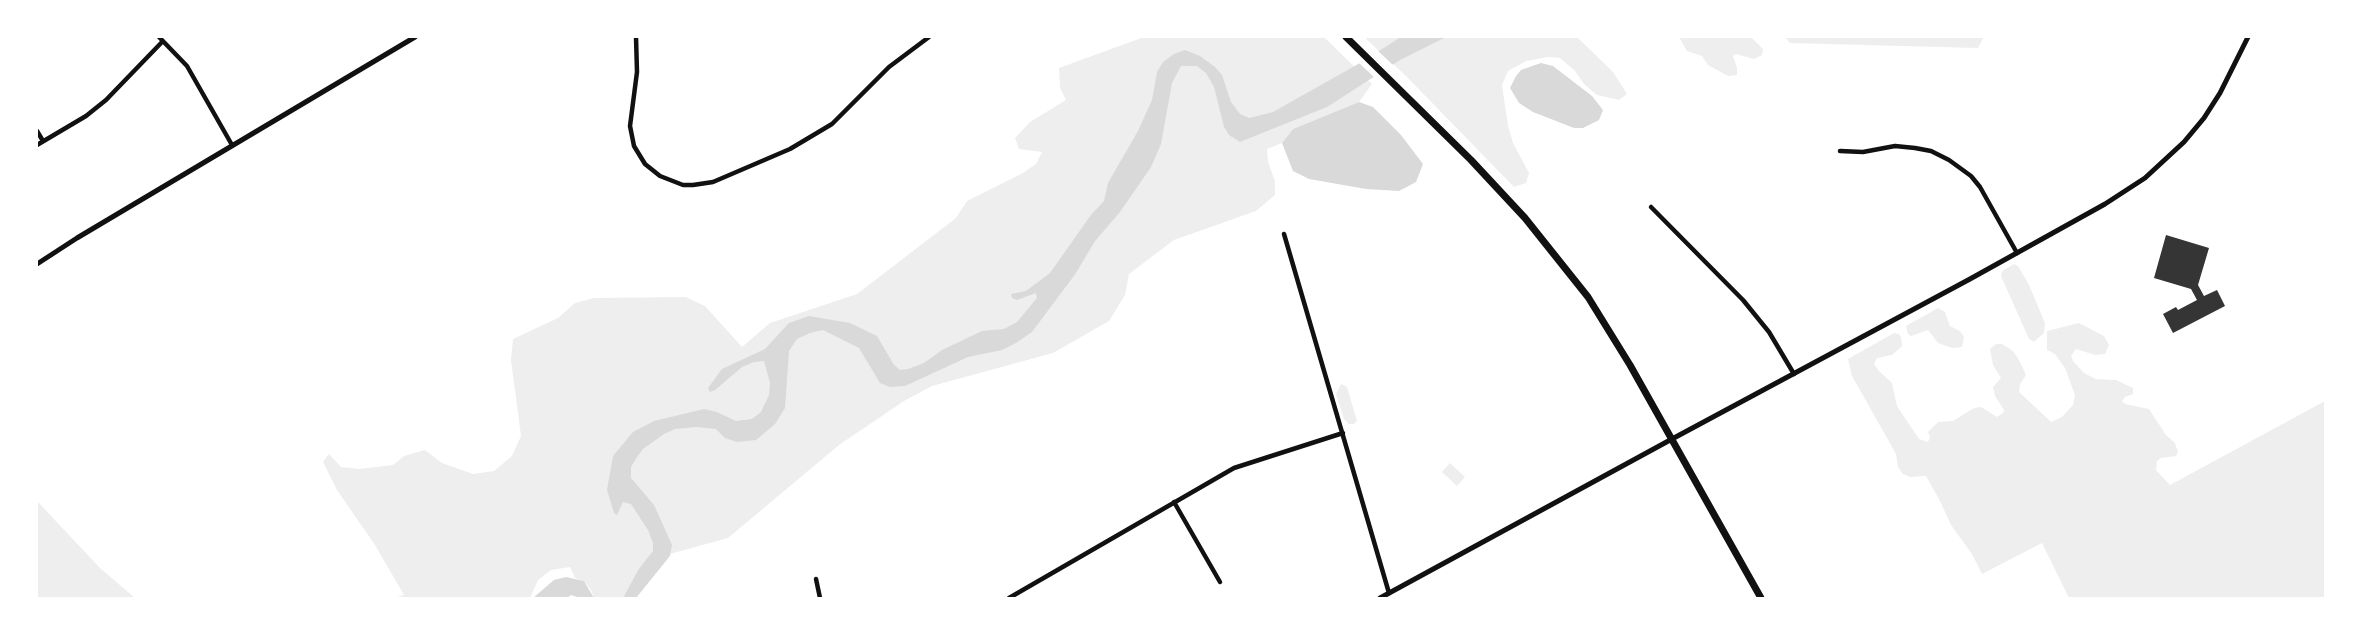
<!DOCTYPE html>
<html>
<head>
<meta charset="utf-8">
<style>
	body { margin:0 }
	#map { position:relative; width:2362px; height:635px; overflow:hidden; background:#fff; font-family:Karla,sans-serif }
	canvas { display:block }
	.frame { position:absolute; inset:0; border:38px solid #fff; pointer-events:none }
</style>
</head>
<body>
<div id="map">
<canvas width="2362" height="635"></canvas>
<div class="frame"></div>
</div>
<script>
const c = document.querySelector('canvas').getContext('2d');
c.lineJoin = 'round';
function fill(path, color) {
  c.fillStyle = color;
  c.fill(path, 'evenodd');
}
function shape(rows) {
  const path = new Path2D();
  for (const r of rows) {
    path.moveTo(r[0], r[1]);
    for (let i = 2; i < r.length; i += 2) path.lineTo(r[i], r[i + 1]);
  }
  return path;
}
function trace(path, color, width, dash) {
  c.strokeStyle = color;
  c.lineWidth = width;
  c.lineCap = dash ? 'butt' : 'round';
  c.setLineDash(dash || []);
  c.stroke(path);
}
fill(shape([
	[1144,37,1324,37,1372,84,1359,102,1293,129,1282,143,1267,149,1268,162,1275,181,1275,195,1256,211,1174,240,1129,274,1125,295,1109,321,1053,353,932,386,904,401,839,445,728,538,648,560,638,570,623,598,594,598,591,590,584,581,575,578,570,567,551,570,538,580,530,598,394,598,404,595,375,545,337,490,323,462,329,454,341,467,359,469,393,465,404,456,425,450,442,463,473,474,494,471,512,456,521,436,511,360,513,339,558,318,575,303,594,298,686,297,705,306,742,347,770,323,857,294,956,218,967,201,1023,173,1036,164,1042,152,1019,149,1015,138,1030,122,1066,100,1060,88,1059,68],
	[1364,37,1577,37,1613,72,1627,94,1619,100,1597,95,1584,84,1575,71,1560,58,1548,57,1526,61,1508,71,1502,85,1508,126,1513,143,1529,173,1526,183,1514,187,1404,74],
	[1679,37,1751,37,1763,49,1762,55,1754,59,1736,54,1733,56,1737,68,1737,75,1728,76,1708,65,1702,56,1687,51],
	[1785,37,1984,37,1978,48,1790,43],
	[2014,264,2018,266,2029,285,2045,323,2044,333,2034,342,2029,339,2001,276,2002,271],
	[1938,308,1945,312,1950,326,1960,331,1964,337,1962,347,1952,348,1938,343,1928,330,1911,336,1908,334,1906,326],
	[2079,323,2104,336,2109,345,2105,354,2095,355,2076,349,2071,356,2073,361,2084,373,2096,379,2116,380,2133,388,2133,394,2125,397,2122,401,2125,404,2149,409,2166,435,2175,443,2178,452,2176,456,2161,458,2157,461,2156,470,2170,485,2325,401,2325,598,2069,598,2042,543,1982,574,1972,554,1951,525,1940,501,1926,476,1910,477,1903,474,1898,467,1896,454,1852,376,1848,359,1894,333,1899,334,1901,337,1902,346,1892,355,1877,358,1874,364,1878,370,1892,383,1897,406,1919,439,1928,442,1930,437,1928,432,1938,422,1953,421,1974,408,1981,407,1997,417,2003,413,2004,410,1995,396,1993,387,2001,378,1993,365,1990,349,1996,344,2002,344,2013,351,2019,360,2026,375,2020,384,2019,392,2051,422,2062,417,2073,405,2075,395,2065,368,2055,354,2047,350,2047,331],
	[1341,384,1347,387,1357,421,1354,424,1349,424,1344,419,1336,394],
	[1450,463,1465,477,1457,486,1442,472],
	[37,501,100,568,135,598,37,598]
]), '#eee');
fill(shape([
	[1401,37,1446,37,1400,60,1327,107,1240,142,1229,135,1224,127,1214,87,1206,73,1197,66,1181,66,1172,83,1161,144,1151,167,1120,212,1095,241,1076,273,1032,332,1016,343,1002,350,968,357,905,386,890,387,880,383,859,348,823,330,810,333,797,339,789,351,785,408,775,424,756,440,737,442,725,438,716,429,697,427,675,429,664,434,643,449,637,457,631,467,631,478,654,505,672,545,670,556,636,598,623,598,638,570,653,551,653,543,648,530,631,504,623,502,617,515,614,513,607,490,613,456,633,432,654,421,704,409,717,412,736,421,752,419,761,412,769,395,770,383,764,361,754,362,742,367,715,390,710,392,708,388,722,369,765,349,789,323,809,316,850,323,877,336,894,365,900,370,908,369,924,363,942,350,982,331,1004,329,1017,322,1037,298,1036,293,1017,300,1012,298,1011,294,1026,291,1050,273,1091,215,1104,201,1108,183,1138,131,1152,100,1157,72,1163,62,1174,54,1185,50,1200,56,1215,67,1222,75,1231,102,1240,114,1249,118,1273,112,1360,63],
	[1541,63,1553,66,1592,96,1603,110,1599,120,1583,128,1574,128,1533,112,1519,103,1510,88,1516,76,1521,70],
	[1359,102,1373,107,1401,135,1423,164,1416,182,1399,191,1366,189,1309,179,1293,171,1282,143,1293,129],
	[566,577,584,581,594,598,580,598,571,595,567,598,533,598,554,580]
]), '#d9d9d9');
fill(shape([
	[1376,49,1395,67,1376,79,1357,61]
]), '#fff');
fill(shape([
	[2166,235,2209,248,2198,285,2204,296,2217,290,2225,306,2173,333,2163,314,2176,307,2178,310,2197,300,2191,289,2154,278]
]), '#353535');
trace(shape([
	[159,37,187,66,232,145],
	[636,37,637,72,630,126,634,146,645,164,660,176,683,185,693,185,713,182,790,149,832,124,889,67,929,37],
	[37,131,43,141],
	[37,145,86,116,106,100,163,41],
	[1840,151,1863,152,1895,146,1915,148,1931,151,1949,160,1971,176,1980,187,2017,253],
	[1651,207,1743,300,1769,332,1794,374],
	[1284,234,1389,593],
	[1174,502,1220,582],
	[816,579,820,598],
	[1009,598,1234,468,1343,433]
]), '#111', 4.5);
trace(shape([
	[1380,598,1672,439]
]), '#111', 5);
trace(shape([
	[37,264,77,238,415,37],
	[1672,439,1970,279,2105,204,2145,178,2184,142,2204,118,2220,93,2248,37]
]), '#111', 5);
trace(shape([
	[1346,37,1471,160,1525,218,1588,297,1630,365,1761,598]
]), '#111', 7);
</script>
</body>
</html>
